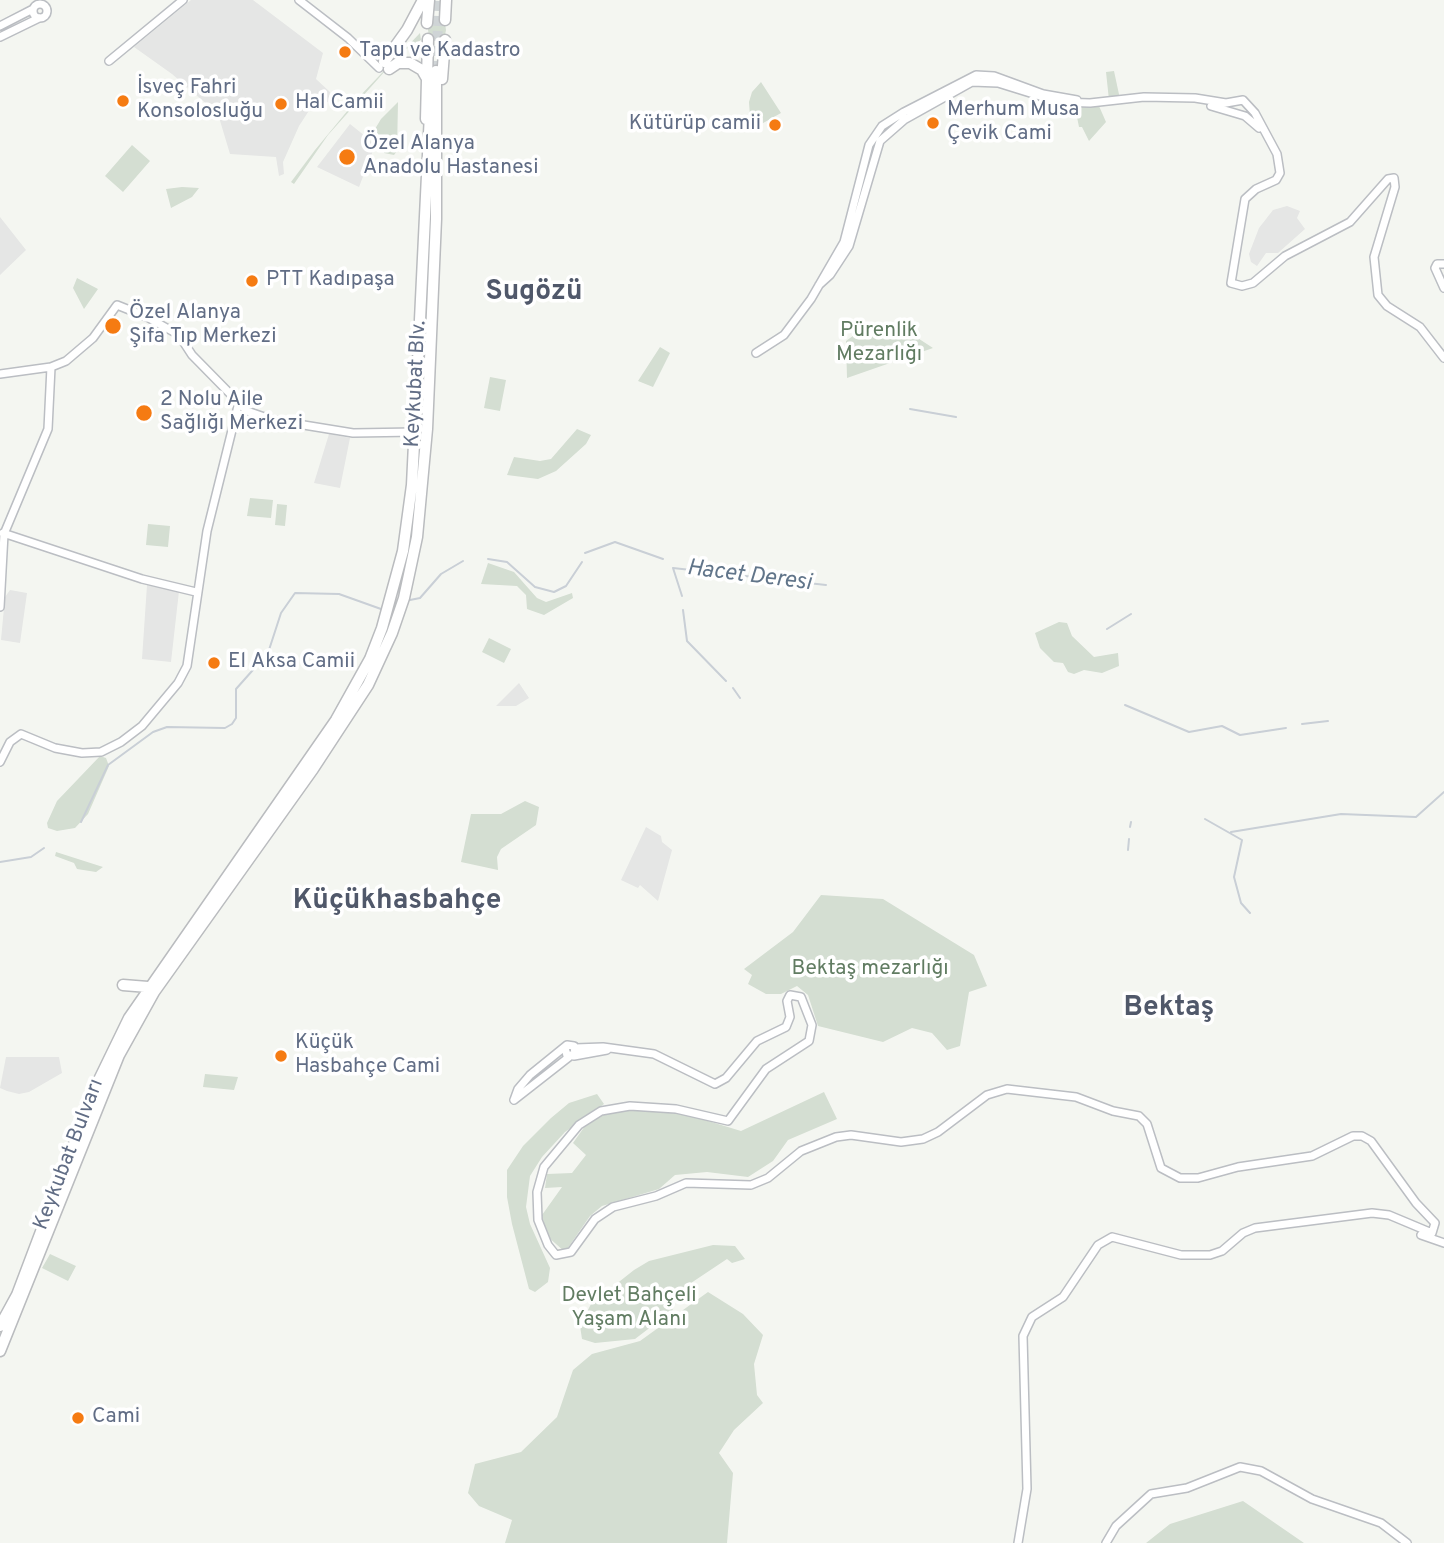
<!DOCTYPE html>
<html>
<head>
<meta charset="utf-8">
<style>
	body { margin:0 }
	canvas { display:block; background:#f4f6f1 }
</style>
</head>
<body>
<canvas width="1444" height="1543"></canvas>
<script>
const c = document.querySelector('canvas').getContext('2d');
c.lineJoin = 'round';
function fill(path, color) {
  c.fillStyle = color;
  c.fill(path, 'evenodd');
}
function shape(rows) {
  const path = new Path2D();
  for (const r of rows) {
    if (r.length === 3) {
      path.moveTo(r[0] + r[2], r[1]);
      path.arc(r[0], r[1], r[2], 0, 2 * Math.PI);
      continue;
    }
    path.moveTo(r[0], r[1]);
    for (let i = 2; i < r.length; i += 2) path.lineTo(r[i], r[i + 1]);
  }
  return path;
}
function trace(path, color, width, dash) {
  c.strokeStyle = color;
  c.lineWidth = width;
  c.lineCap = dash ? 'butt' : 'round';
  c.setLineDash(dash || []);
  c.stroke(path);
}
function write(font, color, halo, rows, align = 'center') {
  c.font = font + ' Overpass,sans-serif';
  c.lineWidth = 7;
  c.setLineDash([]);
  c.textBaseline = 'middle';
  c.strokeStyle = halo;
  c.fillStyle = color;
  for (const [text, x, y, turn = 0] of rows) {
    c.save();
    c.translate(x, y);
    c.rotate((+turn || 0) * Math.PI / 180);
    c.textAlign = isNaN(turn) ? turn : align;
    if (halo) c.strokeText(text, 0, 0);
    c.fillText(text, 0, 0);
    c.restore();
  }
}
fill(shape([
	[191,0,253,0,323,53,316,79,330,92,328,102,312,106,299,126,283,162,284,174,279,176,276,157,230,154,218,114,172,74,134,47],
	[350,124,370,140,374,148,359,187,317,167],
	[1287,206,1300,211,1297,218,1305,229,1278,253,1266,253,1257,266,1251,262,1249,254,1259,228,1273,210],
	[0,217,26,250,0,275],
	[329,434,350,438,340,488,314,483],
	[147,585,179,591,171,662,142,659],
	[10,590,27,593,20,643,1,640,5,597],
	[519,683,529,698,516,706,496,706],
	[646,827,661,836,662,842,672,850,658,901,640,885,638,888,621,880],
	[6,1057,59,1057,62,1073,29,1092,19,1094,7,1091,0,1088]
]), '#e5e6e5');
fill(shape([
	[437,30,9],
	[420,33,421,40,403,51,328,135,294,184,291,182,315,150,358,98],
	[1114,71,1120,99,1109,100,1106,72],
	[761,82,781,113,756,127,750,116,749,102,752,92],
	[398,102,397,151,394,155,384,153,384,145,372,134,381,119],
	[1099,106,1106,122,1089,141,1082,127,1079,127,1075,107],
	[132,145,150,161,123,192,105,176],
	[182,187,199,188,192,197,171,208,166,189],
	[77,278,98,289,84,309,73,288],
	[872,322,907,331,933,348,847,378,846,341],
	[660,347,670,353,653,387,638,381],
	[490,377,506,380,500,411,484,408],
	[577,429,591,435,586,444,556,471,538,479,507,475,514,457,540,461,551,459],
	[250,498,273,500,271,518,247,516],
	[277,504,287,505,285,526,275,525],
	[148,524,170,526,168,547,146,545],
	[488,563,514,572,537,598,546,602,572,593,573,598,544,615,527,609,526,595,517,586,481,584],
	[1059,622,1067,623,1072,636,1094,657,1118,653,1119,666,1102,673,1084,670,1074,674,1068,672,1063,663,1054,662,1040,648,1035,633],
	[489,638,511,649,504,663,482,652],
	[100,756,106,758,109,766,88,814,75,828,57,831,48,828,47,823,57,801],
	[525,801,539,807,536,825,501,849,497,857,498,870,461,862,471,814,501,814],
	[56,852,103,867,96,872,77,869,74,863,55,856],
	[821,895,883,899,974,955,987,986,969,992,960,1046,947,1050,932,1033,912,1028,883,1042,818,1026,808,995,797,986,781,994,766,994,748,984,752,975,744,969,793,932],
	[205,1074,238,1077,234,1090,203,1087],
	[824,1092,837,1119,788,1140,773,1161,748,1177,707,1172,675,1175,659,1189,602,1206,590,1216,565,1252,547,1236,542,1215,562,1187,545,1188,547,1174,572,1173,586,1155,573,1143,585,1126,601,1116,616,1109,685,1114,741,1131],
	[597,1094,604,1104,565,1132,542,1157,530,1176,526,1207,530,1224,550,1268,548,1282,535,1292,529,1289,512,1224,507,1197,507,1170,523,1146,551,1118,569,1103],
	[713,1245,735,1246,745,1259,732,1263,727,1259,667,1299,673,1310,635,1339,595,1343,582,1339,580,1326,591,1304,634,1270,649,1261],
	[50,1254,76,1266,68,1281,42,1268],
	[708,1292,743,1314,763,1335,754,1364,757,1395,763,1403,734,1430,719,1453,733,1473,727,1543,505,1543,512,1520,479,1506,468,1493,475,1464,521,1452,557,1417,573,1370,592,1354,640,1341],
	[1243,1501,1304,1543,1146,1543,1170,1524]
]), '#d4ded2');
trace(shape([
	[910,409,956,417],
	[585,553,615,542,663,559],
	[488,559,507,562,535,587,554,592,566,586,582,562],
	[682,596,673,568,826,585],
	[410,600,420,598,441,574,463,561],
	[683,610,687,641,726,681],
	[1107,629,1131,614],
	[733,688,740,698],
	[1125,705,1189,732,1222,726,1240,735,1286,728],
	[1302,724,1328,721],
	[1205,819,1242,840,1234,877,1241,903,1250,913],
	[81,822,108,765,153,732,167,727,225,728,232,724,236,718,236,689,268,653,281,613,295,593,339,594,381,609],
	[1130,827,1131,822],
	[1231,832,1341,814,1416,817,1444,792],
	[1128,850,1129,839],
	[0,862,31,857,44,848]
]), '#c9cfd6', 2);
trace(shape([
	[436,71,439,0]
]), '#cfd4d6', 10, [10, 5]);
const secondary = shape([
	[299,0,348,38,379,68],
	[40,11,7],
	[0,26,33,9],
	[0,37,39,18],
	[109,61,183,0],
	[1211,106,1245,116,1259,128],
	[1444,264,1437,264,1435,268,1444,288],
	[819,285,830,275,849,246,880,141,904,120,972,82,998,83,1059,102,1090,103,1144,97,1195,98,1226,103,1243,100,1255,113,1277,154,1280,173,1276,180,1256,189,1245,199,1231,283,1242,286,1253,283,1285,256,1350,222,1388,179,1394,178,1395,187,1374,257,1378,295,1387,306,1420,327,1444,358],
	[756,353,784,335,811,299,844,242,869,145,882,126,904,112,976,75,994,76,1043,94,1077,100],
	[0,374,51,367,66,361,93,338,117,305,147,317,179,335,192,355,247,411,273,420,353,433,416,432],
	[3,533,142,579,196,592],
	[0,607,4,534,48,429,51,367],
	[0,762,10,742,21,734,55,748,82,753,101,752,121,742,142,726,178,683,187,666,207,531,238,406],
	[575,1048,603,1047,654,1054,715,1084,726,1078,757,1041,786,1027,790,1017,787,1001,790,995,801,997,812,1025,809,1041,766,1069,728,1121,676,1109,630,1106,601,1111,579,1125,544,1167,537,1192,538,1220,548,1245,556,1255,571,1252,595,1219,613,1207,656,1196,686,1183,751,1185,768,1178,801,1151,836,1137,851,1135,901,1142,923,1139,938,1132,987,1095,1007,1089,1076,1097,1113,1111,1139,1116,1147,1124,1161,1168,1180,1178,1198,1178,1238,1167,1312,1156,1353,1136,1362,1136,1371,1141,1416,1203,1435,1223,1432,1233,1389,1215,1372,1213,1255,1228,1243,1233,1222,1251,1210,1255,1181,1255,1112,1237,1098,1245,1063,1297,1032,1317,1023,1336,1027,1489,1018,1543],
	[574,1056,607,1050],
	[514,1100,518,1089,530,1075,567,1045,574,1046,575,1054,567,1056,565,1047],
	[514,1100,569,1057],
	[1421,1235,1444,1243],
	[1106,1543,1116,1526,1151,1494,1187,1488,1240,1467,1261,1471,1312,1499,1381,1523,1407,1543]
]);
const highway = shape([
	[445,20,446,0],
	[427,23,429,0],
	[384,62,407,30,423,0],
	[389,69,398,63,410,63,422,70,426,77],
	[442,79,445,40],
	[426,119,428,39],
	[123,985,148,987],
	[0,1326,17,1295,96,1086,129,1018,336,720,370,659,382,628,403,551,412,485,430,113],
	[0,1351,119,1055,154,992,313,769,368,685,392,633,404,598,417,537,427,429,436,219,436,71]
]);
trace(secondary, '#bbbec3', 10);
trace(highway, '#babcbf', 13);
trace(secondary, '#fff', 7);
trace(highway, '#fff', 10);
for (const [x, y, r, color] of [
	[345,52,7,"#f57b12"],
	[123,101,7,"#f57b12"],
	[281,104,7,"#f57b12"],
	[933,123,7,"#f57b12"],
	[775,125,7,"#f57b12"],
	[347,157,9,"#f57b12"],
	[252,281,7,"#f57b12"],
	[113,326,9,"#f57b12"],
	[144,413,9,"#f57b12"],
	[214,663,7,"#f57b12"],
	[281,1056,7,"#f57b12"],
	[78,1418,7,"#f57b12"]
]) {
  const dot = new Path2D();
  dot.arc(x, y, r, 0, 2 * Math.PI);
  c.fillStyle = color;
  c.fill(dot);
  trace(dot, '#fff', 2.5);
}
write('21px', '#616d85', '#fff', [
	["Tapu ve Kadastro",359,52],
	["İsveç Fahri",137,89],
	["Konsolosluğu",137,113],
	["Hal Camii",295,104],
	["Merhum Musa",947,111],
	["Çevik Cami",947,135],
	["Kütürüp camii",761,125,"right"],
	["Özel Alanya",363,145],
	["Anadolu Hastanesi",363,169],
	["PTT Kadıpaşa",266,281],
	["Özel Alanya",129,314],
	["Şifa Tıp Merkezi",129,338],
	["2 Nolu Aile",160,401],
	["Sağlığı Merkezi",160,425],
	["El Aksa Camii",228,663],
	["Küçük",295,1044],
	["Hasbahçe Cami",295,1068],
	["Cami",92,1418]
], 'left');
write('21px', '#617c62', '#fff', [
	["Pürenlik",879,332],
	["Mezarlığı",879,356],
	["Bektaş mezarlığı",870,970],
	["Devlet Bahçeli",629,1297],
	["Yaşam Alanı",629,1321]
]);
write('21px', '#616d85', '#fff', [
	["Keykubat Blv.",417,384,-87],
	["Keykubat Bulvarı",70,1155,-69]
]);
write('italic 23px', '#61758a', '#fff', [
	["Hacet Deresi",749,577,7]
]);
write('bold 28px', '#50586a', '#fff', [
	["Sugözü",534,293],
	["Küçükhasbahçe",397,902],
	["Bektaş",1169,1009]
]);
</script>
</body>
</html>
